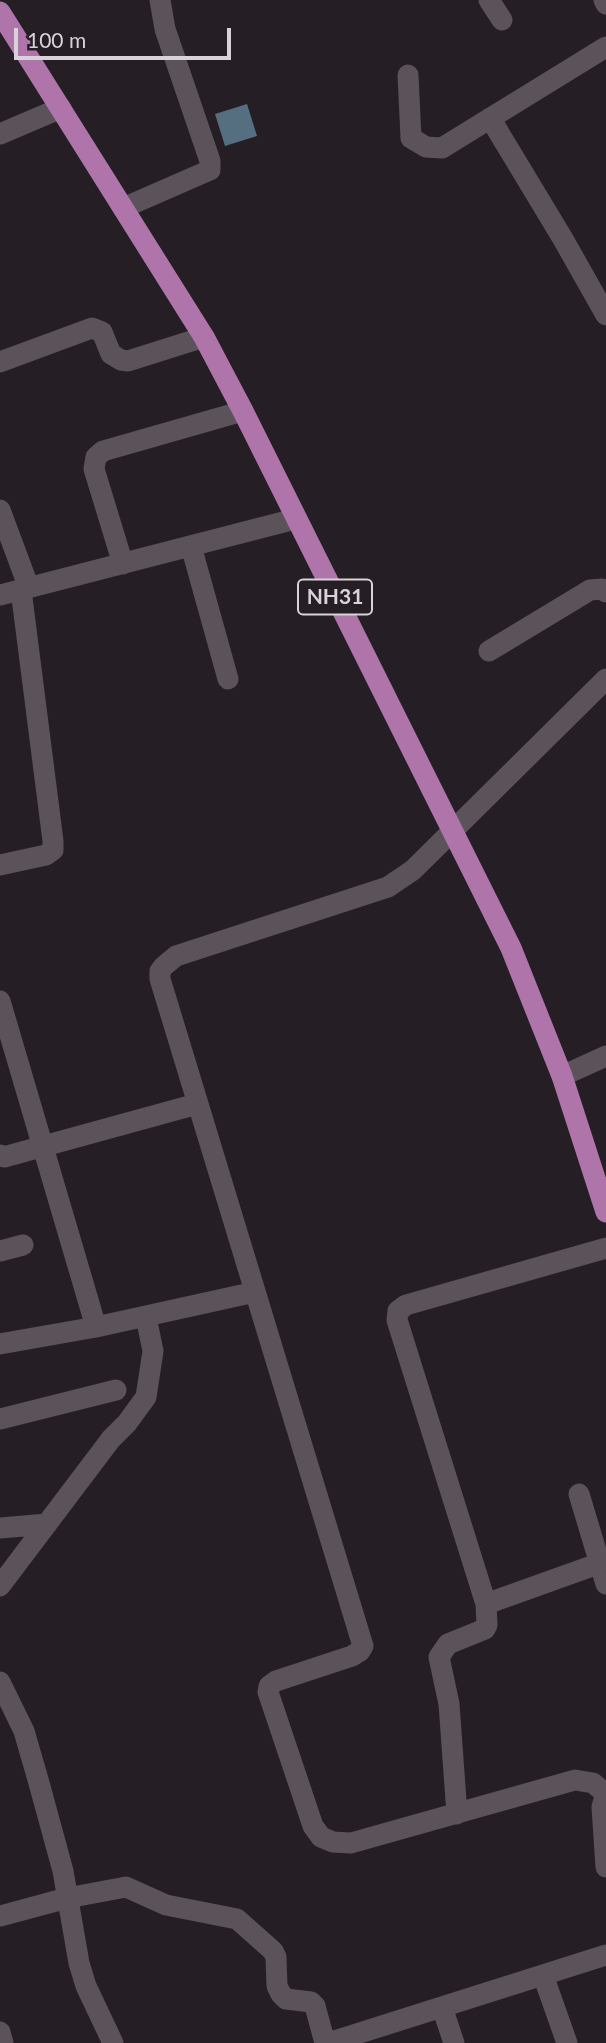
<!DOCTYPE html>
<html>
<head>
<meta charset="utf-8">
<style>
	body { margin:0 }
	#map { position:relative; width:606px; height:2043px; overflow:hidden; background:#261e25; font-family:Lato,sans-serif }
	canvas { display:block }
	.scale { position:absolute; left:14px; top:28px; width:217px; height:32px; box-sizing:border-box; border:4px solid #d8d3d8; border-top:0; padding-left:9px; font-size:21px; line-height:24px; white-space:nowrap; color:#d8d3d8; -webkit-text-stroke:5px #261e25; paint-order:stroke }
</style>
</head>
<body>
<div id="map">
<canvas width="606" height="2043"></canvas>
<div class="scale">100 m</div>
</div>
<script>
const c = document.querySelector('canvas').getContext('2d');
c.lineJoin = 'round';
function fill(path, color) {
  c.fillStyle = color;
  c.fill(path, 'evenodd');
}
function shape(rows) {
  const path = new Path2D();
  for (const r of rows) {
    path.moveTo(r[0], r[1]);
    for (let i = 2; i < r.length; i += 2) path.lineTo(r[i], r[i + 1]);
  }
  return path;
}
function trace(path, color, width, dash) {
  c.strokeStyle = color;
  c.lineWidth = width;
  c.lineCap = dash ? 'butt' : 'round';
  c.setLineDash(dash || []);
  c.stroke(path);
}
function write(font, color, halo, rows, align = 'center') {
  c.font = font + ' Lato,sans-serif';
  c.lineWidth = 5;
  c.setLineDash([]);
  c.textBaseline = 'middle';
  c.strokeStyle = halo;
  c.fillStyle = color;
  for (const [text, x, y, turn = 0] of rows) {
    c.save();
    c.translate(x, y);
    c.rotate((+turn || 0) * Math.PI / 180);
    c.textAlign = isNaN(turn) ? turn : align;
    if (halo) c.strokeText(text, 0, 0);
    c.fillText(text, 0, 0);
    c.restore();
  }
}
fill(shape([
	[247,104,257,136,225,146,215,114]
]), '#556e80');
trace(shape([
	[489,0,502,20],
	[604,0,606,4],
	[408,75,411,138,426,147,442,148,606,47],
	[490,118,563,239,606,315],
	[0,134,61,108],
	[123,208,210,170,210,161,165,29,160,0],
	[0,362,92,328,102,332,111,354,121,360,128,361,204,337],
	[0,510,29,588],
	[191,546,228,679],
	[123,564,94,469,96,457,103,451,243,411],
	[0,595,295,519],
	[489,651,590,590,602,589,606,592],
	[0,865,46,855,53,850,53,841,21,590],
	[0,1001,96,1327,255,1292],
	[562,1076,606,1056],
	[0,1155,4,1157,197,1104],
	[0,1251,23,1245],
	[0,1344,96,1327],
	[0,1419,116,1390],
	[579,1494,606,1584],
	[0,1528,47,1524],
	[0,1586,111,1439,127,1423,146,1397,153,1351,146,1317],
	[486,1604,606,1561],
	[0,1682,24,1731,39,1783,63,1871,79,1963,86,1986,113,2043],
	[605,1793,593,1783,575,1780,351,1843,333,1842,321,1837,313,1826,268,1692,269,1686,276,1681,352,1656,360,1651,363,1646,160,979,160,971,164,966,176,956,388,887,413,870,606,679],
	[606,1793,602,1807,606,1867],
	[457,1814,449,1704,439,1657,448,1644,485,1629,487,1625,486,1604,397,1320,398,1311,406,1305,606,1248],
	[0,1916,67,1898,126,1887,166,1905,237,1919,273,1951,276,1957,277,1986,281,1994,286,1999,311,2002,315,2006,325,2043],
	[543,1975,567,2043],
	[442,2007,454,2043],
	[0,2032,3,2043],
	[328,2043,606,1955]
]), '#5b525a', 21);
trace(shape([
	[0,12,204,337,243,411,511,948,562,1076,606,1212]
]), '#af74aa', 21);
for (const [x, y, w] of [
	[335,597,74]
]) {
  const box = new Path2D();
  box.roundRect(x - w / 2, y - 17.5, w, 35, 5);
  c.fillStyle = '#261e25';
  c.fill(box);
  trace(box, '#d8d3d8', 2);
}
write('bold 21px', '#d8d3d8', null, [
	["NH31",335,597]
]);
</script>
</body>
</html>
